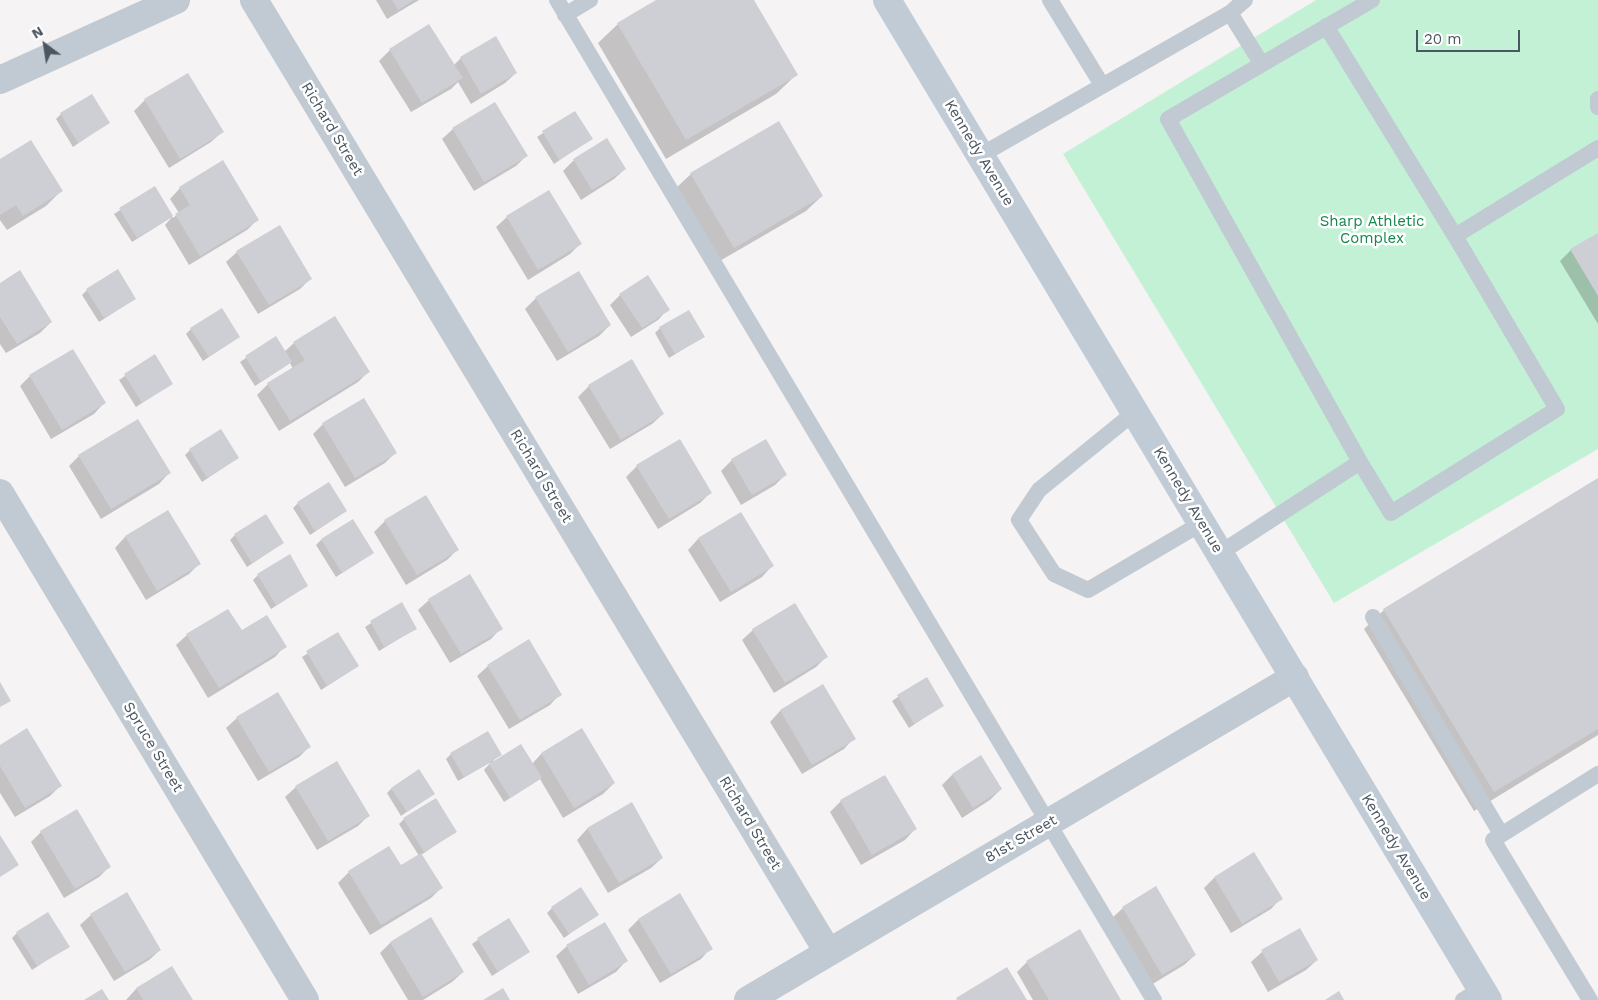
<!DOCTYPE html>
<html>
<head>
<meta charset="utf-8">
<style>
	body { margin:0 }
	#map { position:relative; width:1598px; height:1000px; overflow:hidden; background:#f5f3f3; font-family:"Work Sans",sans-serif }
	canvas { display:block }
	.north { position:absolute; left:20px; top:20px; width:50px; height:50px; -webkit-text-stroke:4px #fff; paint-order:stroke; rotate:329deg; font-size:14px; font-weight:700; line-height:20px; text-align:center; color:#4a5661 }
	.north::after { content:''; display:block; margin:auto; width:18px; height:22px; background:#4a5661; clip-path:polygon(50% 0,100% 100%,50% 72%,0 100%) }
	.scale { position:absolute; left:1416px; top:30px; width:104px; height:22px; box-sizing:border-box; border:2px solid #4a5661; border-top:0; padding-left:6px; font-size:15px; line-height:18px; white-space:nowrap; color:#4a5661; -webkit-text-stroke:4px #fff; paint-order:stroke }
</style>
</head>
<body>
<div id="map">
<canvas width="1598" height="1000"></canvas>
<div class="north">N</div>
<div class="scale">20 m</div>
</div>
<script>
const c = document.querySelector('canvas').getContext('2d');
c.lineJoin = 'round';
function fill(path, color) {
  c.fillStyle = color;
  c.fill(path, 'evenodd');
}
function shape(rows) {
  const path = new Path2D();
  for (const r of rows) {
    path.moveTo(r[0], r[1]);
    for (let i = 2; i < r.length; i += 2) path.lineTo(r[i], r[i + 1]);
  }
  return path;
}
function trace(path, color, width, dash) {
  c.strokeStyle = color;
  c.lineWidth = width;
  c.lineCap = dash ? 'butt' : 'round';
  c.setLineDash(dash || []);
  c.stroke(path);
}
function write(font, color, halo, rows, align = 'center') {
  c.font = font + ' "Work Sans",sans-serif';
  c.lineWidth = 5;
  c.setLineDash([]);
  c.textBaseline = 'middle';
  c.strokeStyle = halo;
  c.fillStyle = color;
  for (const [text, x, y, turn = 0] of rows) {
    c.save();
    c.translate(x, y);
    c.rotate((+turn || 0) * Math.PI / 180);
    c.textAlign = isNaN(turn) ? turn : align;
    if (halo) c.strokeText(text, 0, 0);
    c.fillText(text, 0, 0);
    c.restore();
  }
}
fill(shape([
	[1316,0,1598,0,1598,449,1334,603,1063,154]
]), '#c3f1d5');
fill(shape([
	[376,0,419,0,387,19],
	[658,0,753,0,796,75,776,94,666,159,598,43,618,24],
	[496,38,516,73,505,83,471,104,458,82,451,89,411,112,379,61,390,50,453,66,461,58],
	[145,100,222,132,211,142,169,168,134,111],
	[575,112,591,139,554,164,537,137],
	[61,114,108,123,73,147,56,119],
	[453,129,526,156,516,166,474,191,442,139],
	[607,140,625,169,614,179,581,200,563,171,574,160],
	[0,160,61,191,46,206,7,230,0,220],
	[691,174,822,196,806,211,718,262,675,189],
	[154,188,173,218,179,213,170,199,180,188,258,219,247,230,189,265,165,225,172,217,132,242,114,214],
	[507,217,580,244,570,254,528,280,496,227],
	[1598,234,1598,324,1560,261,1571,250],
	[237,252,311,278,300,289,258,314,226,262],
	[0,284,51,322,40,333,6,353,0,344],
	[87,290,135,299,99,322,82,295],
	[620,295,668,309,658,320,631,337,610,305],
	[536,298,610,325,599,336,557,361,525,309],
	[660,328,703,337,669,358,655,333],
	[191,329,238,337,203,361,186,334],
	[275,338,284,352,294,343,368,372,358,382,279,431,257,395,268,384,293,369,290,363,255,386,240,362],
	[155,356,172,383,136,407,119,380],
	[30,376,104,403,94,414,51,439,20,386],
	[589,386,663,414,652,424,610,449,578,397],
	[323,424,396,452,385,463,345,487,313,434],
	[190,450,238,458,202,482,185,455],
	[79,456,169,473,159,484,101,519,69,466],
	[732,460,785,475,775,485,741,505,721,471],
	[637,466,710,493,700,503,658,529,626,477],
	[1598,480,1598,735,1474,811,1364,629,1384,610],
	[298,503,346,511,310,535,293,508],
	[167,512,199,564,189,574,146,600,115,548,125,537],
	[741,514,772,566,762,577,720,602,688,550,698,539],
	[385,521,457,550,447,560,406,585,374,532],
	[235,535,283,543,247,567,230,540],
	[321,540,373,553,336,577,316,545],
	[258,575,307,586,271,609,253,580],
	[429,600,501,628,491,639,450,663,418,610],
	[401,604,415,629,379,651,365,627],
	[753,630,826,657,816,667,774,693,742,640],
	[241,632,285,646,275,657,208,698,176,645,187,635],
	[338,634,358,666,321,690,302,657],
	[488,666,560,694,550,705,509,729,477,676],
	[926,678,943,705,909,728,892,701],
	[823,686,854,738,844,749,802,774,770,722,780,711],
	[237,718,309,747,299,757,258,781,226,728],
	[582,730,614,783,603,794,563,818,540,779,504,802,484,770,491,762,458,781,446,759,451,754,500,754,493,761,532,764,541,754],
	[0,746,60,786,50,796,15,817,0,793],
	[980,757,1001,789,990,800,962,818,942,785,952,775],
	[884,776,915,829,905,840,861,865,830,812,841,801],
	[296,787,368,816,358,826,317,850,285,797],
	[392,788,429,796,401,816,387,793],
	[631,804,662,858,651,868,608,893,577,840,587,829],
	[404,819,455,832,421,855,441,888,431,898,370,935,338,883,349,872,401,867,419,856,399,824],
	[41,832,110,866,99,877,64,898,31,842],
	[1253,853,1281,898,1271,909,1231,933,1204,888,1214,878],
	[679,895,711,948,701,959,660,983,628,930,638,920],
	[552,908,597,914,564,938,547,913],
	[1123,908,1195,955,1184,965,1151,985,1112,918],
	[91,915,160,950,149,960,114,981,80,925],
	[431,919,463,972,452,982,423,1000,408,1000,380,953,390,943],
	[508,919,528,952,492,976,472,944],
	[1300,930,1317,960,1306,970,1268,992,1251,962,1262,952],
	[17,933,68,946,32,970,12,938],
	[567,946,626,961,616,972,578,994,556,956],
	[1027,962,1120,1000,1033,1000,1017,972],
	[172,968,191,1000,126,1000,136,989]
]), '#0003');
fill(shape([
	[392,0,414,0,398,10],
	[656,0,754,0,798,75,686,140,617,23],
	[429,24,463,78,422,103,389,49],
	[496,36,517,73,481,94,460,57],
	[188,73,224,132,180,159,144,99],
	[92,94,110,123,78,143,60,113],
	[495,102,528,156,484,182,452,128],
	[575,111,593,139,559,160,542,131],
	[779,121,823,196,734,248,690,173],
	[607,138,626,169,592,190,573,159],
	[31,140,63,191,23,216,16,205,0,215,0,159],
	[223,160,259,220,200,256,175,214,190,205,179,187],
	[155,186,173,216,137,238,119,208],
	[549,190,582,244,538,270,506,216],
	[280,225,312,279,269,305,236,251],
	[1598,233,1598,296,1570,249],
	[118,269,136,299,104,318,86,289],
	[20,270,52,322,17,344,0,317,0,283],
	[579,271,611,325,568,352,535,297],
	[648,275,670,310,642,328,619,294],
	[222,308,240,337,209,357,190,328],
	[689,310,705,337,675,354,659,327],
	[335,316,370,372,290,421,267,383,305,360,293,342],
	[276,336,292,362,261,382,245,356],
	[73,349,106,403,62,430,29,375],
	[155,354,173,384,142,403,124,374],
	[632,359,664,414,621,440,588,385],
	[364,398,397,453,355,478,322,423],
	[138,419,171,473,111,509,78,455],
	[221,429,239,458,207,478,189,449],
	[680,439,712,493,669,519,636,465],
	[766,439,787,475,752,495,731,459],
	[1598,478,1598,729,1494,792,1383,609],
	[329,482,347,511,315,531,297,502],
	[426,495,459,550,417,575,384,520],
	[168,510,201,564,157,591,125,536],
	[741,512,774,566,731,592,698,538],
	[266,514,284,543,252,563,234,534],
	[353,519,374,553,342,573,321,539],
	[290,554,308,586,276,605,257,574],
	[470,574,503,629,461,654,428,599],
	[402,602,417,629,384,647,370,621],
	[795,603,828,657,785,683,752,629],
	[228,609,242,630,267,615,287,647,219,688,186,634],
	[338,632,359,666,327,686,306,651],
	[529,639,562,695,520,720,487,665],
	[927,677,944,706,914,724,897,695],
	[0,682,11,701,0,707],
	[823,684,856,739,812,765,780,710],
	[278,692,311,747,269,772,236,717],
	[27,728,62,786,25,808,0,766,0,745],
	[582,728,615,783,574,808,541,753],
	[488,731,502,755,464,777,450,753],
	[521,744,542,778,510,798,489,764],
	[981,755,1002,789,973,808,952,774],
	[337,761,370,816,328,841,295,786],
	[419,769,435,794,407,812,391,788],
	[885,775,917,829,872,855,840,800],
	[436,798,457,832,424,852,403,818],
	[632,802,663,858,619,883,587,828],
	[77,809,111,867,75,889,40,831],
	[0,835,19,865,0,877],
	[389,846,401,865,421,853,443,888,381,925,348,871],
	[1254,852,1283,899,1242,924,1214,877],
	[1156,886,1196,955,1162,975,1122,907],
	[581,887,599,915,569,934,551,907],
	[127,892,161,950,125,972,90,914],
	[680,893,713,949,671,974,638,919],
	[48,912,70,947,37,966,16,932],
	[431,917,464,972,423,997,390,942],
	[509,918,530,952,498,972,477,938],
	[605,922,628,961,589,985,566,945],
	[1300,928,1318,960,1279,982,1261,950],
	[1080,929,1121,1000,1049,1000,1026,961],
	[172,966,193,1000,143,1000,136,988],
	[1007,967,1027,1000,957,1000,956,998],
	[503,988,510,1000,483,1000],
	[102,989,109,1000,84,1000],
	[1339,991,1344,1000,1325,1000]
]), '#cdcfd5');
trace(shape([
	[557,0,1154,1000],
	[1050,0,1102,85],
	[1230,13,1245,0],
	[565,15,590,0],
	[1326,26,1455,236,1598,148],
	[1598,99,1598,107],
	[981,155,1230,13,1261,63],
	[1135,412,1039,490,1019,520,1054,574,1088,590,1202,523],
	[1360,462,1168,119,1372,0],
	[1220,553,1360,462,1391,513,1557,409,1455,236],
	[1373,617,1501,834],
	[1463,1000,1481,989],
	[1590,1000,1493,840,1598,774]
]), '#c1cad2', 16);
trace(shape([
	[254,0,828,952],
	[0,80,176,0],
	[0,493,305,1000],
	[748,1000,1295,677]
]), '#c1cad2', 28);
trace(shape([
	[887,0,1488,1000]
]), '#c1cbd6', 28);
write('15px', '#4a5661', '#fff', [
	["Richard Street",332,129,59],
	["Kennedy Avenue",979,153,59],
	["Richard Street",541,476,59],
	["Kennedy Avenue",1188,500,59],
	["Spruce Street",153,747,59],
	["Richard Street",750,823,59],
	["81st Street",1021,839,-30],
	["Kennedy Avenue",1396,847,59]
]);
write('15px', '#17864f', '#fff', [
	["Sharp Athletic",1372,222],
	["Complex",1372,239]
]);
</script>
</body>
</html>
